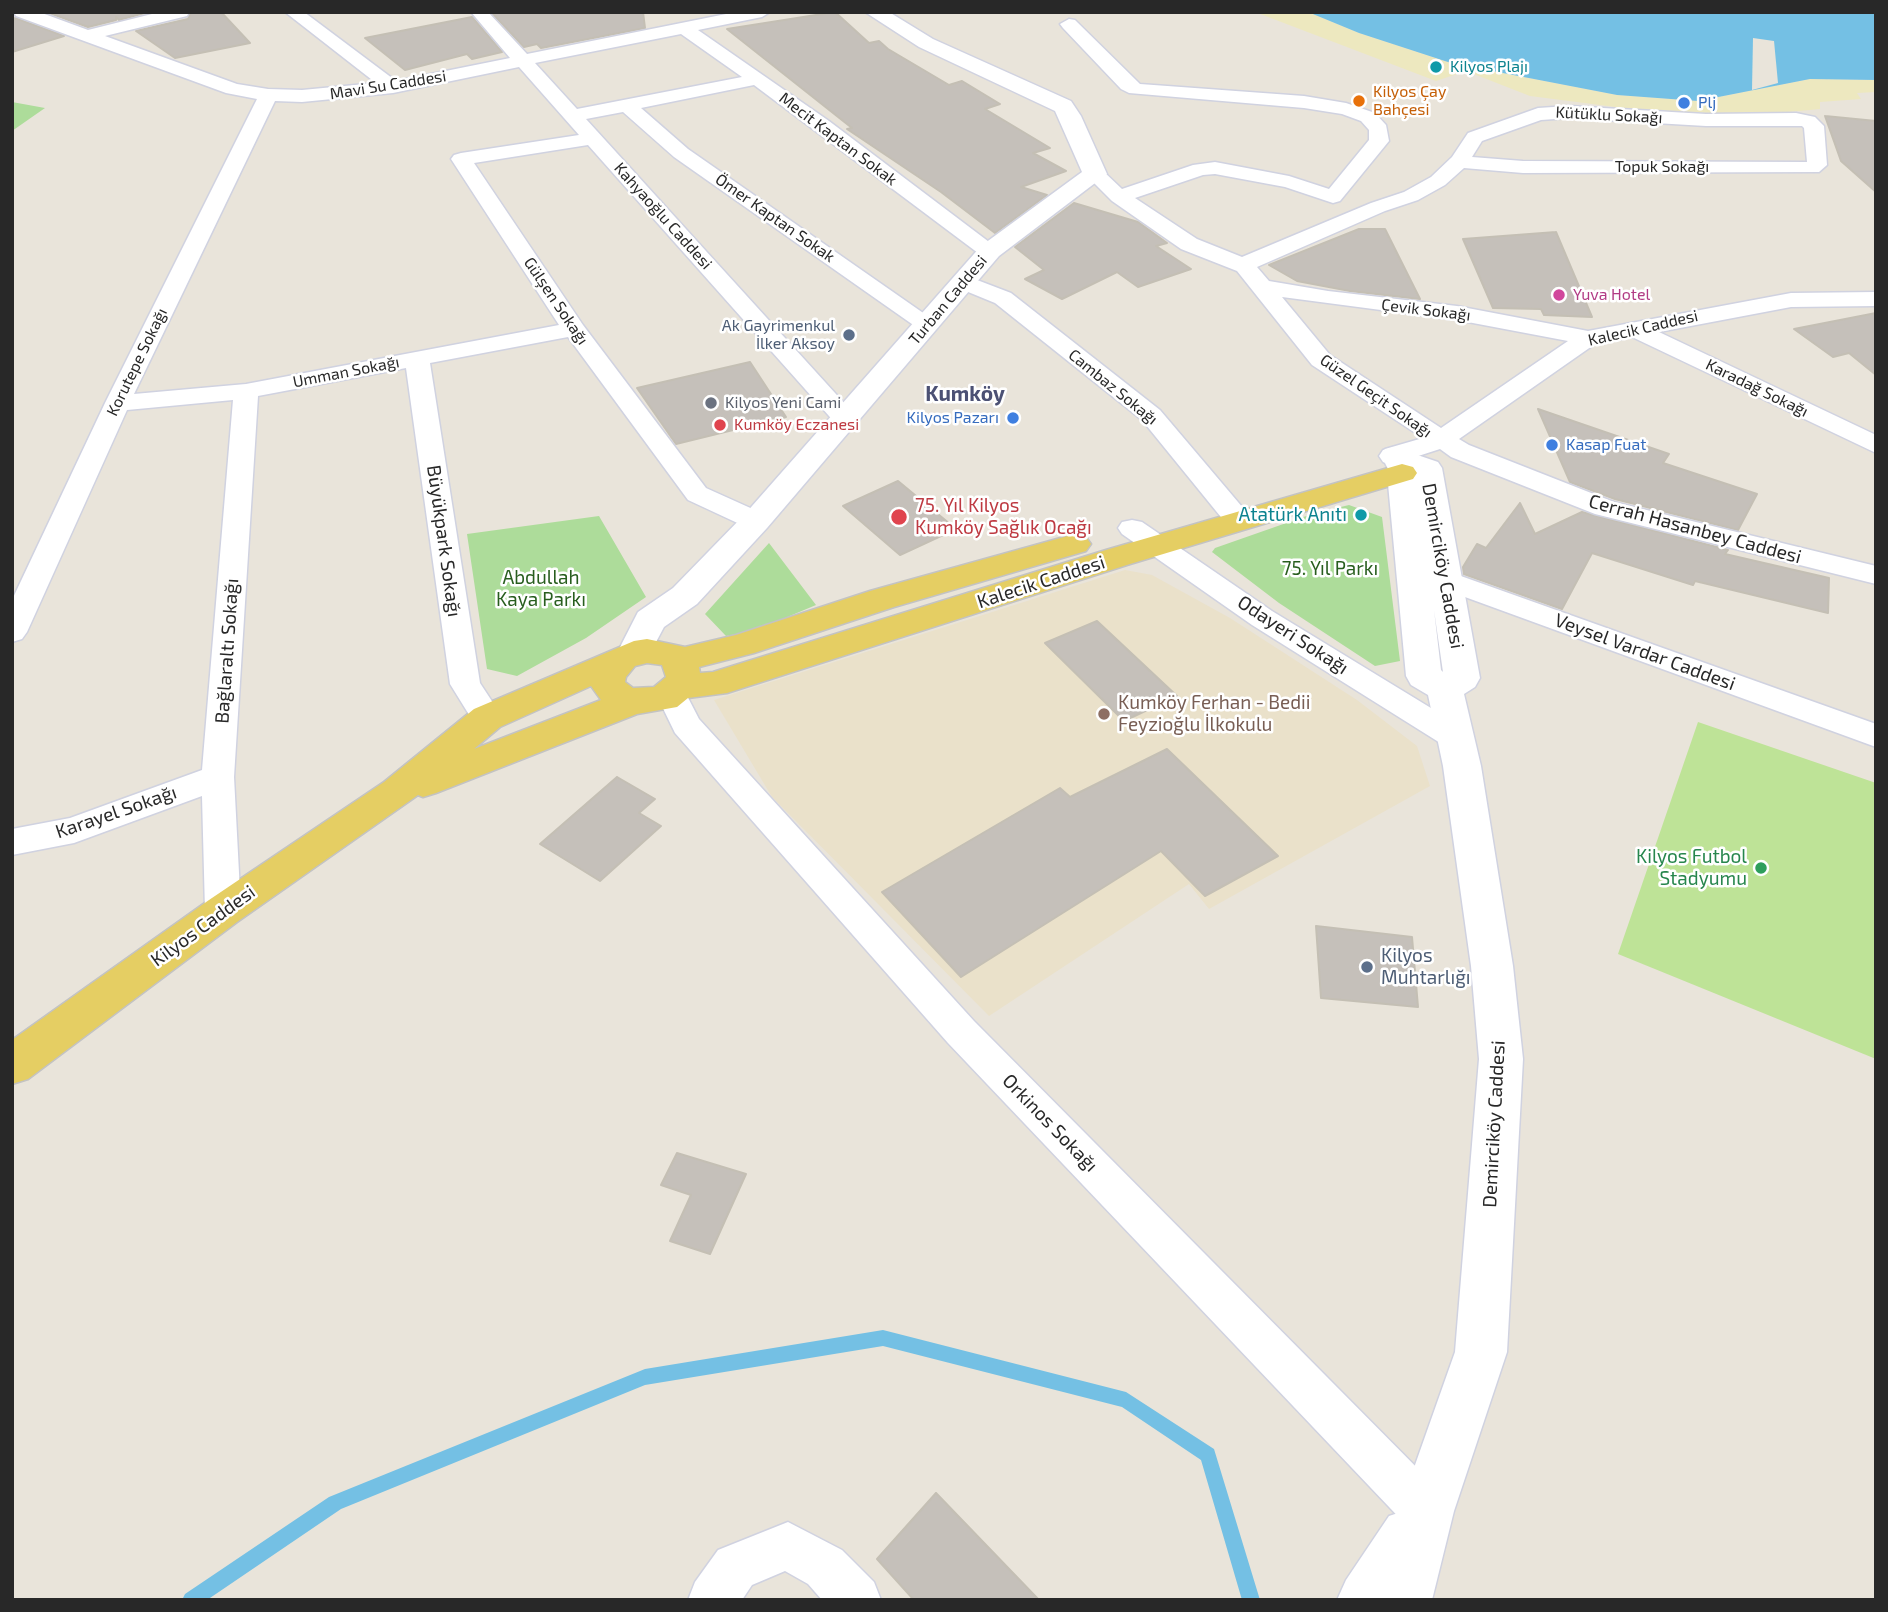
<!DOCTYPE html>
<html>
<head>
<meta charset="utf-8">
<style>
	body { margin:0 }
	#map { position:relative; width:1888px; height:1612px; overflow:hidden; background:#e9e4da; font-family:"Exo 2",sans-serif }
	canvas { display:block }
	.frame { position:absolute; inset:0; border:14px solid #282828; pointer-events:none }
</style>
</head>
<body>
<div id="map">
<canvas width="1888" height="1612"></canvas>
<div class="frame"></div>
</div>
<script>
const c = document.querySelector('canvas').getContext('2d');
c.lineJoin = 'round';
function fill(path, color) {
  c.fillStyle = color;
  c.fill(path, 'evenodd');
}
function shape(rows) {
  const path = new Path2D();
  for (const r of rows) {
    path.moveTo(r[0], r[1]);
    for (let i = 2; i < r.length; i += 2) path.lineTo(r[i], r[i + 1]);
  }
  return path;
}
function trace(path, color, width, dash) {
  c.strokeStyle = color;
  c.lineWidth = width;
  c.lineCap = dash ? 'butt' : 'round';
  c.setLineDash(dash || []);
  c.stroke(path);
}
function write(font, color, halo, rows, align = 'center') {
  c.font = font + ' "Exo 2",sans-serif';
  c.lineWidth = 5;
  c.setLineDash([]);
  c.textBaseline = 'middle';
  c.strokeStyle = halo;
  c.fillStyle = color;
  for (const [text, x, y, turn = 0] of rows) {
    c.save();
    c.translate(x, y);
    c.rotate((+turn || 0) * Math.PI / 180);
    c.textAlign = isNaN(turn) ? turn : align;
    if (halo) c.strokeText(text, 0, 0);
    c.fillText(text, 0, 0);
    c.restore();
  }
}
fill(shape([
	[1125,570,1152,575,1230,618,1357,700,1417,746,1430,786,1209,909,1189,884,989,1016,772,797,714,700]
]), '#eae1ca');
fill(shape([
	[12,102,45,108,12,131],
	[1349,505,1382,517,1400,661,1375,666,1279,603,1212,552,1215,548,1312,514],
	[599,516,646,597,586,638,517,676,487,669,467,534],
	[769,543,816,605,754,631,726,636,705,614]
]), '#addc9a');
fill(shape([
	[1255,12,1308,12,1359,33,1451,63,1617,95,1698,101,1810,79,1876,80,1876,92,1857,93,1861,99,1820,102,1820,109,1757,115,1639,110,1530,96,1466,71,1436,81]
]), '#ede8bf');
fill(shape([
	[1698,722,1876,783,1876,1059,1618,954]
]), '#bee397');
fill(shape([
	[1308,12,1876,12,1876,80,1810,79,1698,101,1617,95,1451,63,1359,33]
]), '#74c0e4');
fill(shape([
	[1753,38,1774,41,1778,83,1752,90]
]), '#e9e4da');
fill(shape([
	[883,1330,1126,1392,1214,1449,1260,1600,1242,1600,1201,1460,1122,1407,883,1346,645,1385,341,1509,207,1600,182,1600,185,1594,329,1497,645,1369,883,1330]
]), '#74c0e4');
const building = shape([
	[47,12,148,12,119,20,116,17,116,20,88,27,47,12],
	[191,12,221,12,250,43,175,58,136,31,188,19,191,12],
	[643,12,645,28,541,48,537,44,524,47,492,13,643,12],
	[835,12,869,43,879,41,888,49,949,85,962,81,1000,104,985,109,1050,148,1033,153,1066,171,1021,187,1047,195,995,233,941,192,847,129,852,128,727,29,835,12],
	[472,17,502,52,472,59,467,54,405,70,365,38,472,17],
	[15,18,64,36,12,52,12,24,15,18],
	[1825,116,1876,121,1876,192,1841,161,1825,116],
	[1074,203,1138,222,1167,243,1156,246,1191,269,1138,287,1117,272,1062,299,1025,279,1044,270,1015,247,1074,203],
	[1359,229,1385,229,1420,299,1350,291,1297,281,1269,265,1359,229],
	[1556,232,1592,317,1544,315,1541,309,1493,308,1463,239,1556,232],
	[1876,313,1876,375,1849,353,1833,357,1794,329,1876,313],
	[750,362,786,417,676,444,637,388,750,362],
	[1538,409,1669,454,1663,463,1757,494,1738,530,1615,499,1570,482,1538,409],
	[898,481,956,529,900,555,843,506,898,481],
	[1520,503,1535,534,1582,512,1728,550,1725,554,1829,578,1828,613,1695,581,1693,585,1592,553,1562,609,1464,574,1463,567,1477,544,1486,548,1520,503],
	[1097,621,1177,696,1124,721,1045,643,1097,621],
	[1167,749,1278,856,1205,896,1161,851,961,977,882,892,1060,788,1070,797,1167,749],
	[617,777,655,799,639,813,661,826,600,881,540,844,617,777],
	[1316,926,1412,937,1418,1007,1321,998,1316,926],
	[677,1153,746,1174,710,1254,670,1241,691,1195,661,1185,677,1153],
	[936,1493,1039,1600,914,1600,877,1559,936,1493]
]);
fill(building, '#c5c0ba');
trace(building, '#c4bfb4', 2);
const street = shape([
	[14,12,39,12,88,30,160,12,189,12,187,16,105,36,237,84,268,89,302,90,376,83,285,12,304,12,396,81,510,58,471,12,488,12,527,54,736,12,770,12,762,17,698,30,829,121,1001,251,998,256,990,258,982,256,754,85,641,108,688,149,939,324,935,329,919,329,674,157,623,112,586,119,855,415,859,420,855,425,846,428,837,425,588,145,474,163,583,325,706,488,766,515,770,521,766,527,756,529,746,527,688,500,568,337,430,363,480,683,503,718,498,726,487,729,476,726,450,684,406,368,258,396,234,777,241,911,236,921,223,925,210,921,205,911,202,796,74,843,12,855,12,829,70,818,202,770,233,400,127,410,27,632,22,639,12,642,12,600,105,403,257,99,226,93,16,16,14,12],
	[681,34,742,77,577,109,535,63,681,34],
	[519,67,579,135,461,153,454,155,451,159,559,325,246,384,134,394,275,101,302,102,393,93,519,67],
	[1069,19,1075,20,1140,84,1304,96,1346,103,1375,113,1386,125,1389,141,1340,201,1333,203,1285,187,1215,174,1203,175,1135,198,1197,239,1242,257,1371,203,1404,192,1431,177,1452,157,1468,133,1538,108,1569,106,1706,114,1796,113,1815,117,1824,126,1827,165,1819,172,1523,173,1464,168,1445,185,1418,200,1385,211,1257,267,1269,281,1328,291,1457,306,1588,331,1791,293,1876,292,1876,306,1791,307,1659,332,1876,435,1876,453,1632,337,1595,344,1459,439,1469,445,1614,502,1876,566,1876,584,1595,514,1451,457,1440,449,1409,459,1411,463,1422,465,1426,471,1422,477,1402,481,1393,479,1381,455,1385,449,1423,438,1312,365,1237,271,1181,249,1112,201,1085,174,1088,170,1102,170,1122,189,1193,165,1215,162,1289,176,1329,189,1369,140,1369,130,1361,121,1342,114,1304,108,1129,93,1121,89,1063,28,1060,24,1069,19],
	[1569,118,1706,126,1802,126,1804,128,1807,162,1523,161,1472,157,1482,141,1541,120,1569,118],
	[1282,297,1457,320,1568,341,1441,428,1330,355,1282,297],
	[964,275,1011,293,1160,410,1249,515,1253,521,1249,527,1239,529,1229,527,1142,420,995,303,956,287,953,282,956,277,964,275],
	[1132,520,1142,522,1272,611,1467,730,1472,738,1467,746,1456,749,1445,746,1252,625,1122,534,1118,528,1122,522,1132,520],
	[1419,567,1458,575,1876,724,1876,747,1443,589,1409,582,1405,576,1409,570,1419,567],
	[671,683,682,686,699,719,974,1021,1443,1494,1450,1511,1443,1528,1426,1535,1409,1528,948,1043,675,733,656,694,660,686,671,683],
	[788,1522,842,1550,874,1582,881,1600,822,1600,808,1584,785,1571,752,1585,742,1600,688,1600,695,1582,718,1550,788,1522]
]);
const secondary = shape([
	[865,12,889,12,933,39,1071,101,1081,116,1107,174,999,256,767,528,697,604,664,627,646,661,634,665,622,661,617,653,638,612,673,588,745,514,981,246,1082,172,1055,111,919,47,865,12],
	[1394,447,1438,462,1442,468,1480,678,1475,687,1464,694,1481,766,1513,966,1523,1059,1507,1352,1454,1511,1432,1600,1337,1600,1346,1580,1389,1516,1398,1513,1455,1352,1479,1059,1471,966,1443,766,1428,695,1411,685,1406,676,1387,473,1393,466,1383,462,1379,456,1383,450,1394,447],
	[1434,610,1443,672,1441,670,1434,610]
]);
const primary = shape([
	[1402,464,1413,467,1417,473,1413,479,1130,564,727,693,688,698,677,707,637,714,436,793,423,797,418,795,237,922,28,1079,12,1084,12,1040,209,900,384,782,474,709,634,641,647,639,685,647,736,635,870,591,1075,534,1086,537,1091,544,1086,551,894,607,754,653,699,667,700,673,713,672,1106,550,1402,464],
	[647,663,662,665,666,677,654,687,633,688,625,682,626,677,635,666,647,663],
	[591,686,601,700,474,749,500,727,591,686]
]);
trace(street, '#d0d2e0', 3);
trace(secondary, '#d0d2e0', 3);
trace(primary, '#c3c3c3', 3);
fill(street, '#fff');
fill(secondary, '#fff');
fill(primary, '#e5ce63');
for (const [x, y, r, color] of [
	[1436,67,7,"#0f9aa8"],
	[1359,101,7,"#e8710a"],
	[1684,103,7,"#3f7fe0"],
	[1559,295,7,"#d1479c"],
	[849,335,7,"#5c6f8a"],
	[711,403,7,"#6b7280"],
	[1013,418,7,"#3f7fe0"],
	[720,425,7,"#e0444e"],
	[1552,445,7,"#3f7fe0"],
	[1361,515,7,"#0f9aa8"],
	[899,517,9,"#e0444e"],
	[1104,714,7,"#8d6e63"],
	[1761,868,7,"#2e9e5b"],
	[1367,967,7,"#5c6f8a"]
]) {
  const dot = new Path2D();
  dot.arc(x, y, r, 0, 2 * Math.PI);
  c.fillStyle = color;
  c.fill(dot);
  trace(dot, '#fff', 2.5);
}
write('16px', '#0d838f', '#fff', [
	["Kilyos Plajı",1450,67]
], 'left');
write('16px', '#282828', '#fff', [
	["Mavi Su Caddesi",388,85,-9],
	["Kütüklu Sokağı",1609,115,3],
	["Mecit Kaptan Sokak",838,139,37],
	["Topuk Sokağı",1662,167],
	["Kahyaoğlu Caddesi",663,216,48],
	["Ömer Kaptan Sokak",775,218,35],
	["Turban Caddesi",948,300,-50],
	["Gülşen Sokağı",556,301,56],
	["Çevik Sokağı",1426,310,7],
	["Kalecik Caddesi",1643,328,-13],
	["Korutepe Sokağı",137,362,-64],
	["Umman Sokağı",346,372,-11],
	["Cambaz Sokağı",1113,387,39],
	["Karadağ Sokağı",1757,388,26],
	["Güzel Geçit Sokağı",1376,396,35]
]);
write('16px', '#c56008', '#fff', [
	["Kilyos Çay",1373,92],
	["Bahçesi",1373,110]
], 'left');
write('16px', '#366cbe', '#fff', [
	["Plj",1698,103],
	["Kilyos Pazarı",999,418,"right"],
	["Kasap Fuat",1566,445]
], 'left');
write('16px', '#b23c85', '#fff', [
	["Yuva Hotel",1573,295]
], 'left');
write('16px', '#4e5e75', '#fff', [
	["Ak Gayrimenkul",835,326],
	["İlker Aksoy",835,344]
], 'right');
write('16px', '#5b616d', '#fff', [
	["Kilyos Yeni Cami",725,403]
], 'left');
write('16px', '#be3a42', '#fff', [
	["Kumköy Eczanesi",734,425]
], 'left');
write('19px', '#be3a42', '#fff', [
	["75. Yıl Kilyos",915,506],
	["Kumköy Sağlık Ocağı",915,528]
], 'left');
write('19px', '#0d838f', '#fff', [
	["Atatürk Anıtı",1347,515]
], 'right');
write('19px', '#282828', '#fff', [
	["Cerrah Hasanbey Caddesi",1695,529,15],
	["Büyükpark Sokağı",444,541,82],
	["Demirciköy Caddesi",1443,566,80],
	["Kalecik Caddesi",1041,582,-18],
	["Odayeri Sokağı",1293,635,33],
	["Bağlaraltı Sokağı",227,651,-86],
	["Veysel Vardar Caddesi",1645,652,20],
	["Karayel Sokağı",116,812,-19],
	["Kilyos Caddesi",203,926,-36],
	["Orkinos Sokağı",1050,1123,46],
	["Demirciköy Caddesi",1494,1124,-87]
]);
write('19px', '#285e1e', '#fff', [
	["75. Yıl Parkı",1330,569],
	["Abdullah",541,578],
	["Kaya Parkı",541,600]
]);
write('19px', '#785e54', '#fff', [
	["Kumköy Ferhan - Bedii",1118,703],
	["Feyzioğlu İlkokulu",1118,725]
], 'left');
write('19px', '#27864d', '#fff', [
	["Kilyos Futbol",1747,857],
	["Stadyumu",1747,879]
], 'right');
write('19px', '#4e5e75', '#fff', [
	["Kilyos",1381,956],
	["Muhtarlığı",1381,978]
], 'left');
write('bold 21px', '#4c5174', '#fff', [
	["Kumköy",965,394]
]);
</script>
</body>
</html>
